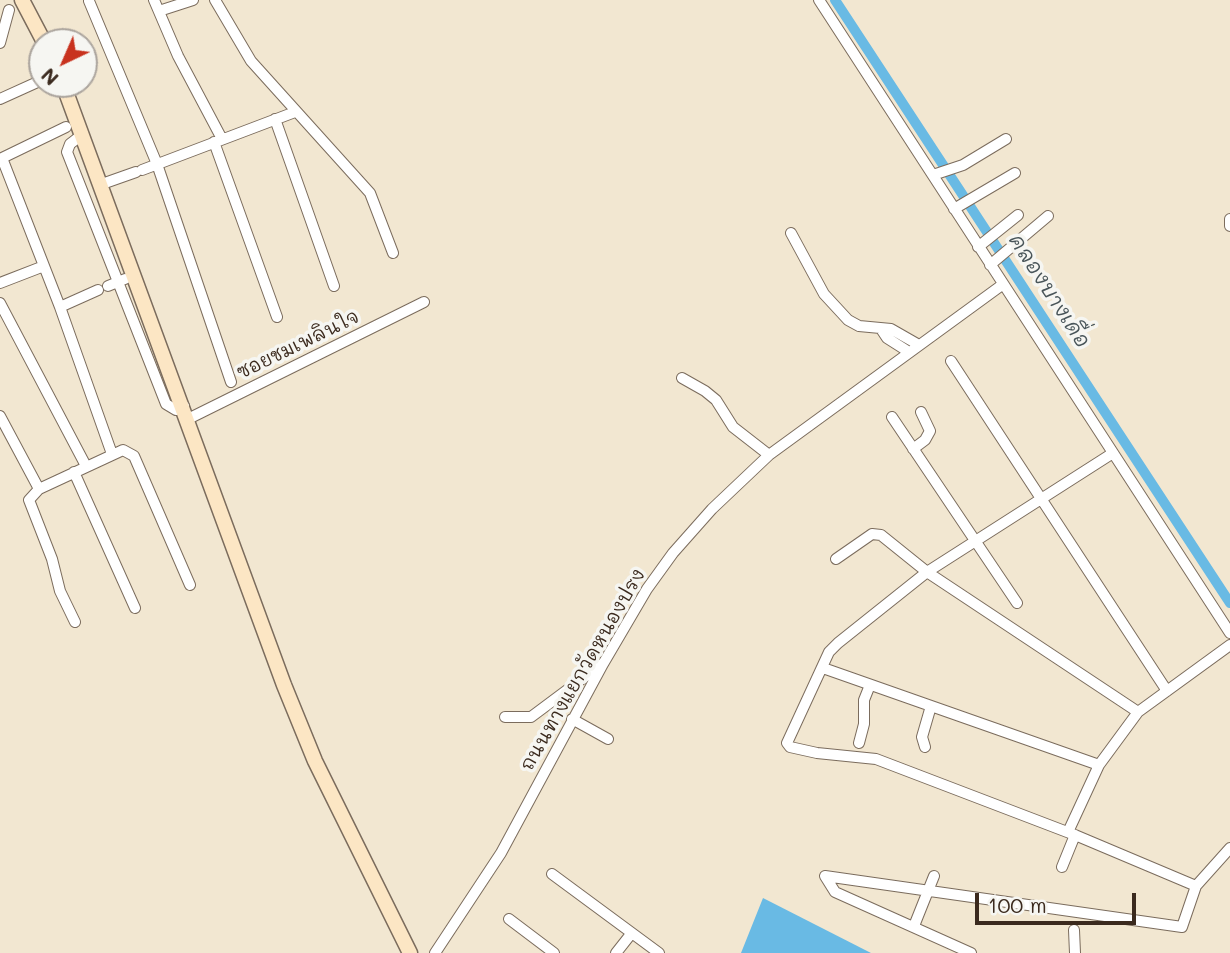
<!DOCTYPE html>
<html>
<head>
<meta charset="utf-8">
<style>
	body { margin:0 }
	#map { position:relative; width:1230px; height:953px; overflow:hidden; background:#f2e7d1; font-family:Mali,sans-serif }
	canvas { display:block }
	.north { position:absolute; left:28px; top:28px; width:70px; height:70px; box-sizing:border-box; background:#f6f6f2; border:2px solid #aba49d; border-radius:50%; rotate:224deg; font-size:19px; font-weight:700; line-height:28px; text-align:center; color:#3b2a1e }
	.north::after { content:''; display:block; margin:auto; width:24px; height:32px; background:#c8321e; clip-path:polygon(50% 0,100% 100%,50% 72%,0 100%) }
	.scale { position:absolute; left:975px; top:893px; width:161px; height:32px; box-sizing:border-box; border:4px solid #3b2a1e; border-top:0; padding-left:9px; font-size:21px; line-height:24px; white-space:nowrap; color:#3b2a1e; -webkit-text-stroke:5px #f6f6f2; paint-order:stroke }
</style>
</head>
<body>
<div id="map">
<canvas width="1230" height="953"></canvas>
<div class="north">N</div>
<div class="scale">100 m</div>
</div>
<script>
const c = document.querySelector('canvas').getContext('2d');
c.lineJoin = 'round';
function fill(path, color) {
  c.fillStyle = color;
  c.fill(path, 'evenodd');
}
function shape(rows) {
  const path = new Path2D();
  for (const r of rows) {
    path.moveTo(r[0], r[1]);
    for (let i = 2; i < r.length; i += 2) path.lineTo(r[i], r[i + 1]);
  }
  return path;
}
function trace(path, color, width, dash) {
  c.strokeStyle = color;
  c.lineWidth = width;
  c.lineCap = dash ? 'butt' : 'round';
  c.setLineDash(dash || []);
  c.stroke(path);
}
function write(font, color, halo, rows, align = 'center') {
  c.font = font + ' Mali,"Playpen Sans Thai",sans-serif';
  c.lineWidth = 7;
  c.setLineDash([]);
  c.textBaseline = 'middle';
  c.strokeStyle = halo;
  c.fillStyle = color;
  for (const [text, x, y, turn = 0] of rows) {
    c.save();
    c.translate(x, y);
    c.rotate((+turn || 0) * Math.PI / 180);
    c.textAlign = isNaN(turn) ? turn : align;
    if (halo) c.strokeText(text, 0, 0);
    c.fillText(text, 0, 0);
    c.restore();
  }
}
fill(shape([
	[763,898,871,953,741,953]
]), '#69bae4');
trace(shape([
	[835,0,1230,603]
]), '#69bae4', 10);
const street = shape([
	[154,0,178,56,222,139],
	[215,0,251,61,370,193,393,253],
	[819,0,1230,633],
	[89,1,157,164,231,382],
	[159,11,193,0],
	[0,43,9,10],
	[0,99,42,80],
	[275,119,334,286],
	[66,127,2,158,60,307,112,454],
	[83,134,70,144,67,152,166,404,176,410,184,406],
	[214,142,277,317],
	[142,170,295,112],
	[933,175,963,165,1006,139],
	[102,184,136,172],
	[954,209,1015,173],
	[1230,219,1230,226],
	[791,233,824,294,848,320,859,326,891,329,919,345],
	[978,247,1018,215],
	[990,265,1048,216],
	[0,283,44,266],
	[108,286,125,279],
	[0,303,86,466],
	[60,307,98,290],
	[881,329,887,338,909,352],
	[951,361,1167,691],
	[682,378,705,391,716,400,733,427,769,455],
	[0,416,39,489],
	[892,417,1017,603],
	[188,419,424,302],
	[913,449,925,440,930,431,921,412],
	[1113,453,927,572,838,643,829,652,787,743,790,747,817,753,876,759,1075,835,1196,886],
	[74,472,135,608],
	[836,559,872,534,881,535,927,572,1138,712],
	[75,622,60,591,52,559,29,500,39,489,123,450,134,456,190,585],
	[823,668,1099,765],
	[505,717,531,717,602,664],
	[572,719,608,739],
	[859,743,864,724,864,700,870,685],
	[925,747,922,737,931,706],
	[1068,832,1099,765,1138,712,1230,645],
	[1062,867,1075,835],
	[552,874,659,953],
	[509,919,554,953],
	[914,926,934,876],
	[1074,930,1075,953],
	[435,953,501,853,603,664,647,589,673,553,712,509,769,455,1002,285],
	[616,953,631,934],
	[971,953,835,892,825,876,1182,927,1196,886,1230,848]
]);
const secondary = shape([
	[22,0,44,42],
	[63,84,284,685,315,761,410,953]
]);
trace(street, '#7b6c5d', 12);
trace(secondary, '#7b6c5d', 17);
trace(street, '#fff', 10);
trace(secondary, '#fce6c4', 14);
write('19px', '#3b2a1e', '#f6f6f2', [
	["ซอยชมเพลินใจ",298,345,-26],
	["ถนนทางแยกวัดหนองปรง",583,670,-60]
]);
write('italic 21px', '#495559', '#f6f6f2', [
	["คลองบางเดื่อ",1049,291,57]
]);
</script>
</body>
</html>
